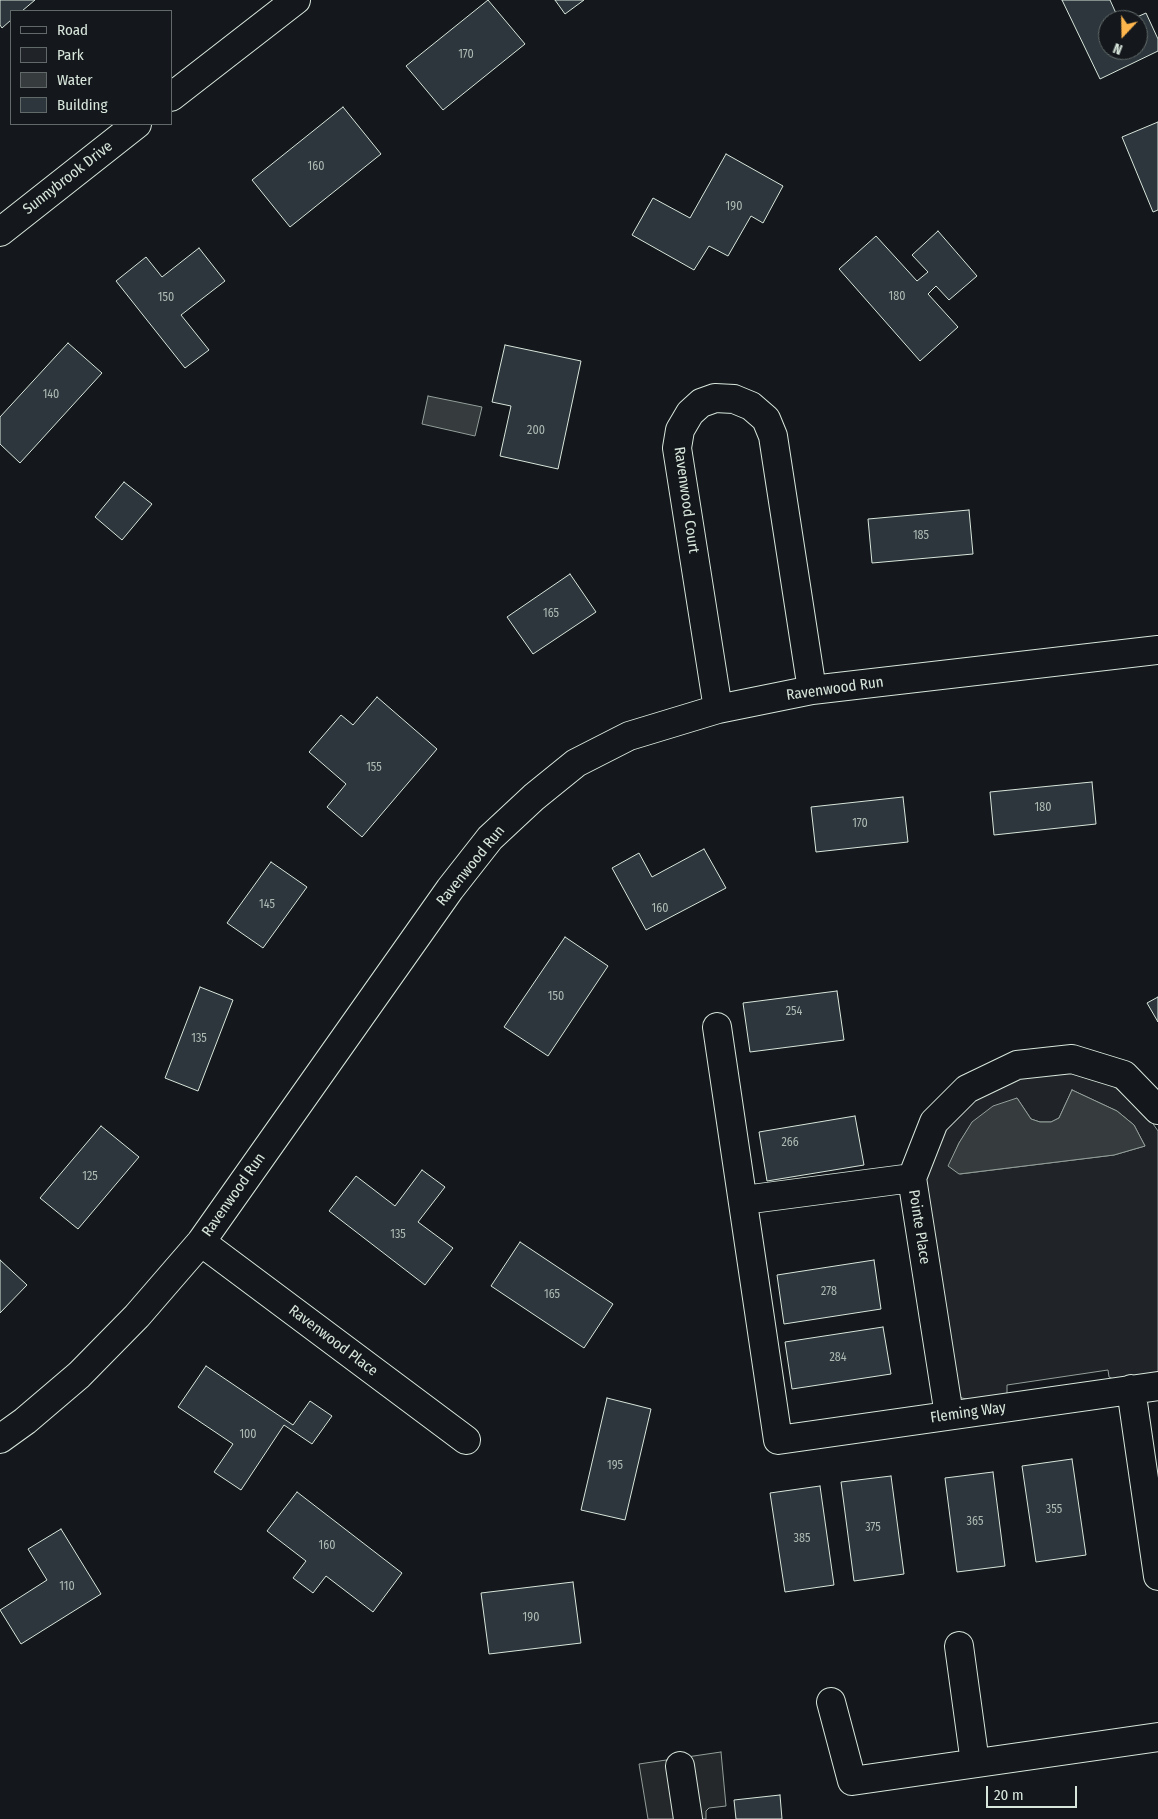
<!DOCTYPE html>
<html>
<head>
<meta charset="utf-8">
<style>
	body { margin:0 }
	#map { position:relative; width:1158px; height:1819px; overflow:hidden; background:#14181c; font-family:"Fira Sans Condensed",sans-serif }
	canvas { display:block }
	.legend { position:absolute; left:10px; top:10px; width:162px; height:115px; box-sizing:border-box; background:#14181c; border:1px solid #626a69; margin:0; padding:6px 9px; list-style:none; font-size:15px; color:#d8e6dc }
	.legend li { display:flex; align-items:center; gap:10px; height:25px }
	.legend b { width:25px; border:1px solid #626a69 }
	.north { position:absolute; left:1098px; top:10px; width:50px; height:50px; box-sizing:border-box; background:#14181c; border:1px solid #626a69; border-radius:50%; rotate:201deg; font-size:14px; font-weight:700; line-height:20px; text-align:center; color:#d8e6dc }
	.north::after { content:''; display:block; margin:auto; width:18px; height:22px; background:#ffb74d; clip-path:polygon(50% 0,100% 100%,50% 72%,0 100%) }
	.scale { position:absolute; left:986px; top:1786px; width:91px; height:22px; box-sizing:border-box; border:2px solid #d8e6dc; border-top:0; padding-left:6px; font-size:15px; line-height:18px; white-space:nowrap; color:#d8e6dc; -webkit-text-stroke:4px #14181c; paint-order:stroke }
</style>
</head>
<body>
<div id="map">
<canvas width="1158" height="1819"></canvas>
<ul class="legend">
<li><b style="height:6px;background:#14181c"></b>Road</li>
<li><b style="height:14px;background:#202428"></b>Park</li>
<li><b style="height:14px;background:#363b3e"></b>Water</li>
<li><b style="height:14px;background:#2c363c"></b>Building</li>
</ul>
<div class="north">N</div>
<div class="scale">20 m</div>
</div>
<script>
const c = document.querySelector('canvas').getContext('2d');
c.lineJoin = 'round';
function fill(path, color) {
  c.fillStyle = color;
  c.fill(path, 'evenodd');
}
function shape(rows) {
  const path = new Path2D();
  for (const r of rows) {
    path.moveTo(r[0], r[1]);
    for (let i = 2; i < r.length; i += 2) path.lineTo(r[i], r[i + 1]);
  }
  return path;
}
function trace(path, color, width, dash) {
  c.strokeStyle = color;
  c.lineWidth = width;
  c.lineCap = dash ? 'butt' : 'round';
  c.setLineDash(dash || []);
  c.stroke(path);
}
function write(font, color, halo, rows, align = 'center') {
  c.font = font + ' "Fira Sans Condensed",sans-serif';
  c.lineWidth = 4;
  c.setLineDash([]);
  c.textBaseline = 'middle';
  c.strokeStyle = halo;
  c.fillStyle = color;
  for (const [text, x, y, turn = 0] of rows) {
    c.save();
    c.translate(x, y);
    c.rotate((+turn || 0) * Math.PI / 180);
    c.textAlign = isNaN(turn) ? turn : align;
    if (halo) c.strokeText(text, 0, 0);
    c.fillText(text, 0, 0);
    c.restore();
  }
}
const green = shape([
	[1069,1072,1112,1085,1144,1111,1158,1131,1158,1372,1113,1379,1109,1377,1108,1370,1007,1385,1007,1393,1004,1395,971,1400,962,1398,957,1394,925,1201,926,1177,944,1129,968,1100,1013,1076,1069,1072],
	[1072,1090,1117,1111,1134,1125,1145,1146,1114,1155,960,1174,949,1166,959,1143,972,1123,1017,1098,1031,1119,1040,1122,1051,1122,1059,1118,1072,1090]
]);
fill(green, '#202428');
trace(green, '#939e99', 1);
const parking = shape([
	[721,1752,726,1806,709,1808,706,1811,706,1819,648,1819,639,1764,721,1752]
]);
fill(parking, '#24282b');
trace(parking, '#939e99', 1);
const water = shape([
	[428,396,482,407,475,436,422,424,428,396],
	[1072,1090,1117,1111,1134,1125,1145,1146,1114,1155,959,1174,948,1166,959,1143,972,1122,993,1106,1017,1098,1031,1119,1040,1122,1051,1122,1059,1118,1072,1090]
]);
fill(water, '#363b3e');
trace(water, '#939e99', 1);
const building = shape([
	[0,0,35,0,22,11,11,11,11,20,2,28,0,25,0,0],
	[488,0,525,44,443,110,406,66,488,0],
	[555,0,584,0,565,14,555,0],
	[1062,0,1110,0,1119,20,1108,20,1108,50,1138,50,1138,20,1130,20,1146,13,1158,39,1158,51,1100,79,1062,0],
	[343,107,381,154,290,227,252,180,343,107],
	[1158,122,1158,210,1153,212,1122,137,1158,122],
	[726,154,783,186,763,223,751,216,728,256,709,246,694,270,632,235,653,198,690,218,726,154],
	[938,231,977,276,949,300,936,286,928,294,958,327,920,361,839,269,876,236,917,281,928,272,912,255,938,231],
	[199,248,225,281,181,315,209,350,185,368,116,281,146,257,162,277,199,248],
	[68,343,102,373,20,463,0,444,0,417,68,343],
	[505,345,581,361,558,469,500,456,511,406,492,402,505,345],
	[124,482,152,504,122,540,95,517,124,482],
	[969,510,973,554,872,563,868,519,969,510],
	[570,574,596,612,533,654,507,617,570,574],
	[377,697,437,749,362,837,327,807,346,784,309,752,341,715,353,725,377,697],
	[1092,782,1096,824,994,835,990,792,1092,782],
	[903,797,908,842,816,852,811,807,903,797],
	[704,849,726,888,646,930,612,868,639,853,652,877,704,849],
	[271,862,307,887,263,948,227,923,271,862],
	[565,937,608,966,548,1056,504,1027,565,937],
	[200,987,233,1000,198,1091,165,1078,200,987],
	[837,991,844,1040,750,1052,743,1003,837,991],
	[1158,997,1158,1022,1147,1003,1158,997],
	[855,1116,864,1165,767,1181,759,1132,855,1116],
	[101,1126,139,1157,78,1229,40,1198,101,1126],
	[422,1170,445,1187,418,1222,453,1248,425,1285,329,1211,356,1176,395,1206,422,1170],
	[520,1242,613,1304,584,1348,491,1286,520,1242],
	[0,1260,27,1285,0,1313,0,1260],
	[874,1260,881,1309,784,1324,777,1275,874,1260],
	[883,1327,891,1374,792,1389,785,1342,883,1327],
	[206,1366,293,1425,310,1401,332,1416,312,1444,284,1425,241,1490,214,1472,233,1444,178,1407,206,1366],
	[607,1398,651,1409,625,1520,581,1510,607,1398],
	[1072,1459,1086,1555,1036,1562,1022,1466,1072,1459],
	[993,1472,1005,1566,957,1572,945,1478,993,1472],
	[891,1476,904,1574,854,1581,841,1482,891,1476],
	[820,1486,834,1585,785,1592,770,1493,820,1486],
	[297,1492,402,1573,373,1612,326,1576,313,1593,293,1578,306,1561,267,1531,297,1492],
	[61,1529,101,1594,21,1644,0,1610,47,1580,28,1549,61,1529],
	[573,1582,581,1643,489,1654,481,1593,573,1582],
	[780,1795,782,1819,736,1819,734,1800,780,1795]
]);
fill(building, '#2c363c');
trace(building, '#d8e6dc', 1);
const minor = shape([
	[171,97,296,0],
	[0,232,137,124],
	[718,709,677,448,680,430,690,413,701,403,715,398,734,399,751,406,766,419,773,436,812,690],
	[717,1027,778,1440,1158,1386],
	[744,1200,912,1178],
	[201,1242,466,1440],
	[1131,1389,1158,1576],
	[949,1415,912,1178,934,1122,967,1089,1017,1065,1072,1059,1124,1075,1158,1110],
	[0,1439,25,1421,79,1375,137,1316,201,1242,450,889,490,838,534,797,576,763,629,736,718,709,812,690,1158,650],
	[959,1646,975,1763],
	[831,1702,852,1781,1158,1737],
	[680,1766,688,1819]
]);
trace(minor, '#d8e6dc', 30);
trace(minor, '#14181c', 28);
write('12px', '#adbab4', null, [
	["170",466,55],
	["160",316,167],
	["190",734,207],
	["180",897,297],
	["150",166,298],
	["140",51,395],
	["200",536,431],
	["185",921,536],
	["165",551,614],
	["155",374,768],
	["180",1043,808],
	["170",860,824],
	["145",267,905],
	["160",660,909],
	["150",556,997],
	["254",794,1012],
	["135",199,1039],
	["266",790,1143],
	["125",90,1177],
	["135",398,1235],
	["278",829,1292],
	["165",552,1295],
	["284",838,1358],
	["100",248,1435],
	["195",615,1466],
	["355",1054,1510],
	["365",975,1522],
	["375",873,1528],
	["385",802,1539],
	["160",327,1546],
	["110",67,1587],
	["190",531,1618]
]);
write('15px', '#d8e6dc', '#14181c', [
	["Sunnybrook Drive",68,178,-38],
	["Ravenwood Court",686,500,82],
	["Ravenwood Run",835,689,-8],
	["Ravenwood Run",471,866,-51],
	["Ravenwood Run",234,1195,-55],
	["Pointe Place",919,1227,81],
	["Ravenwood Place",333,1341,37],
	["Fleming Way",968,1413,-8]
]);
</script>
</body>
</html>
